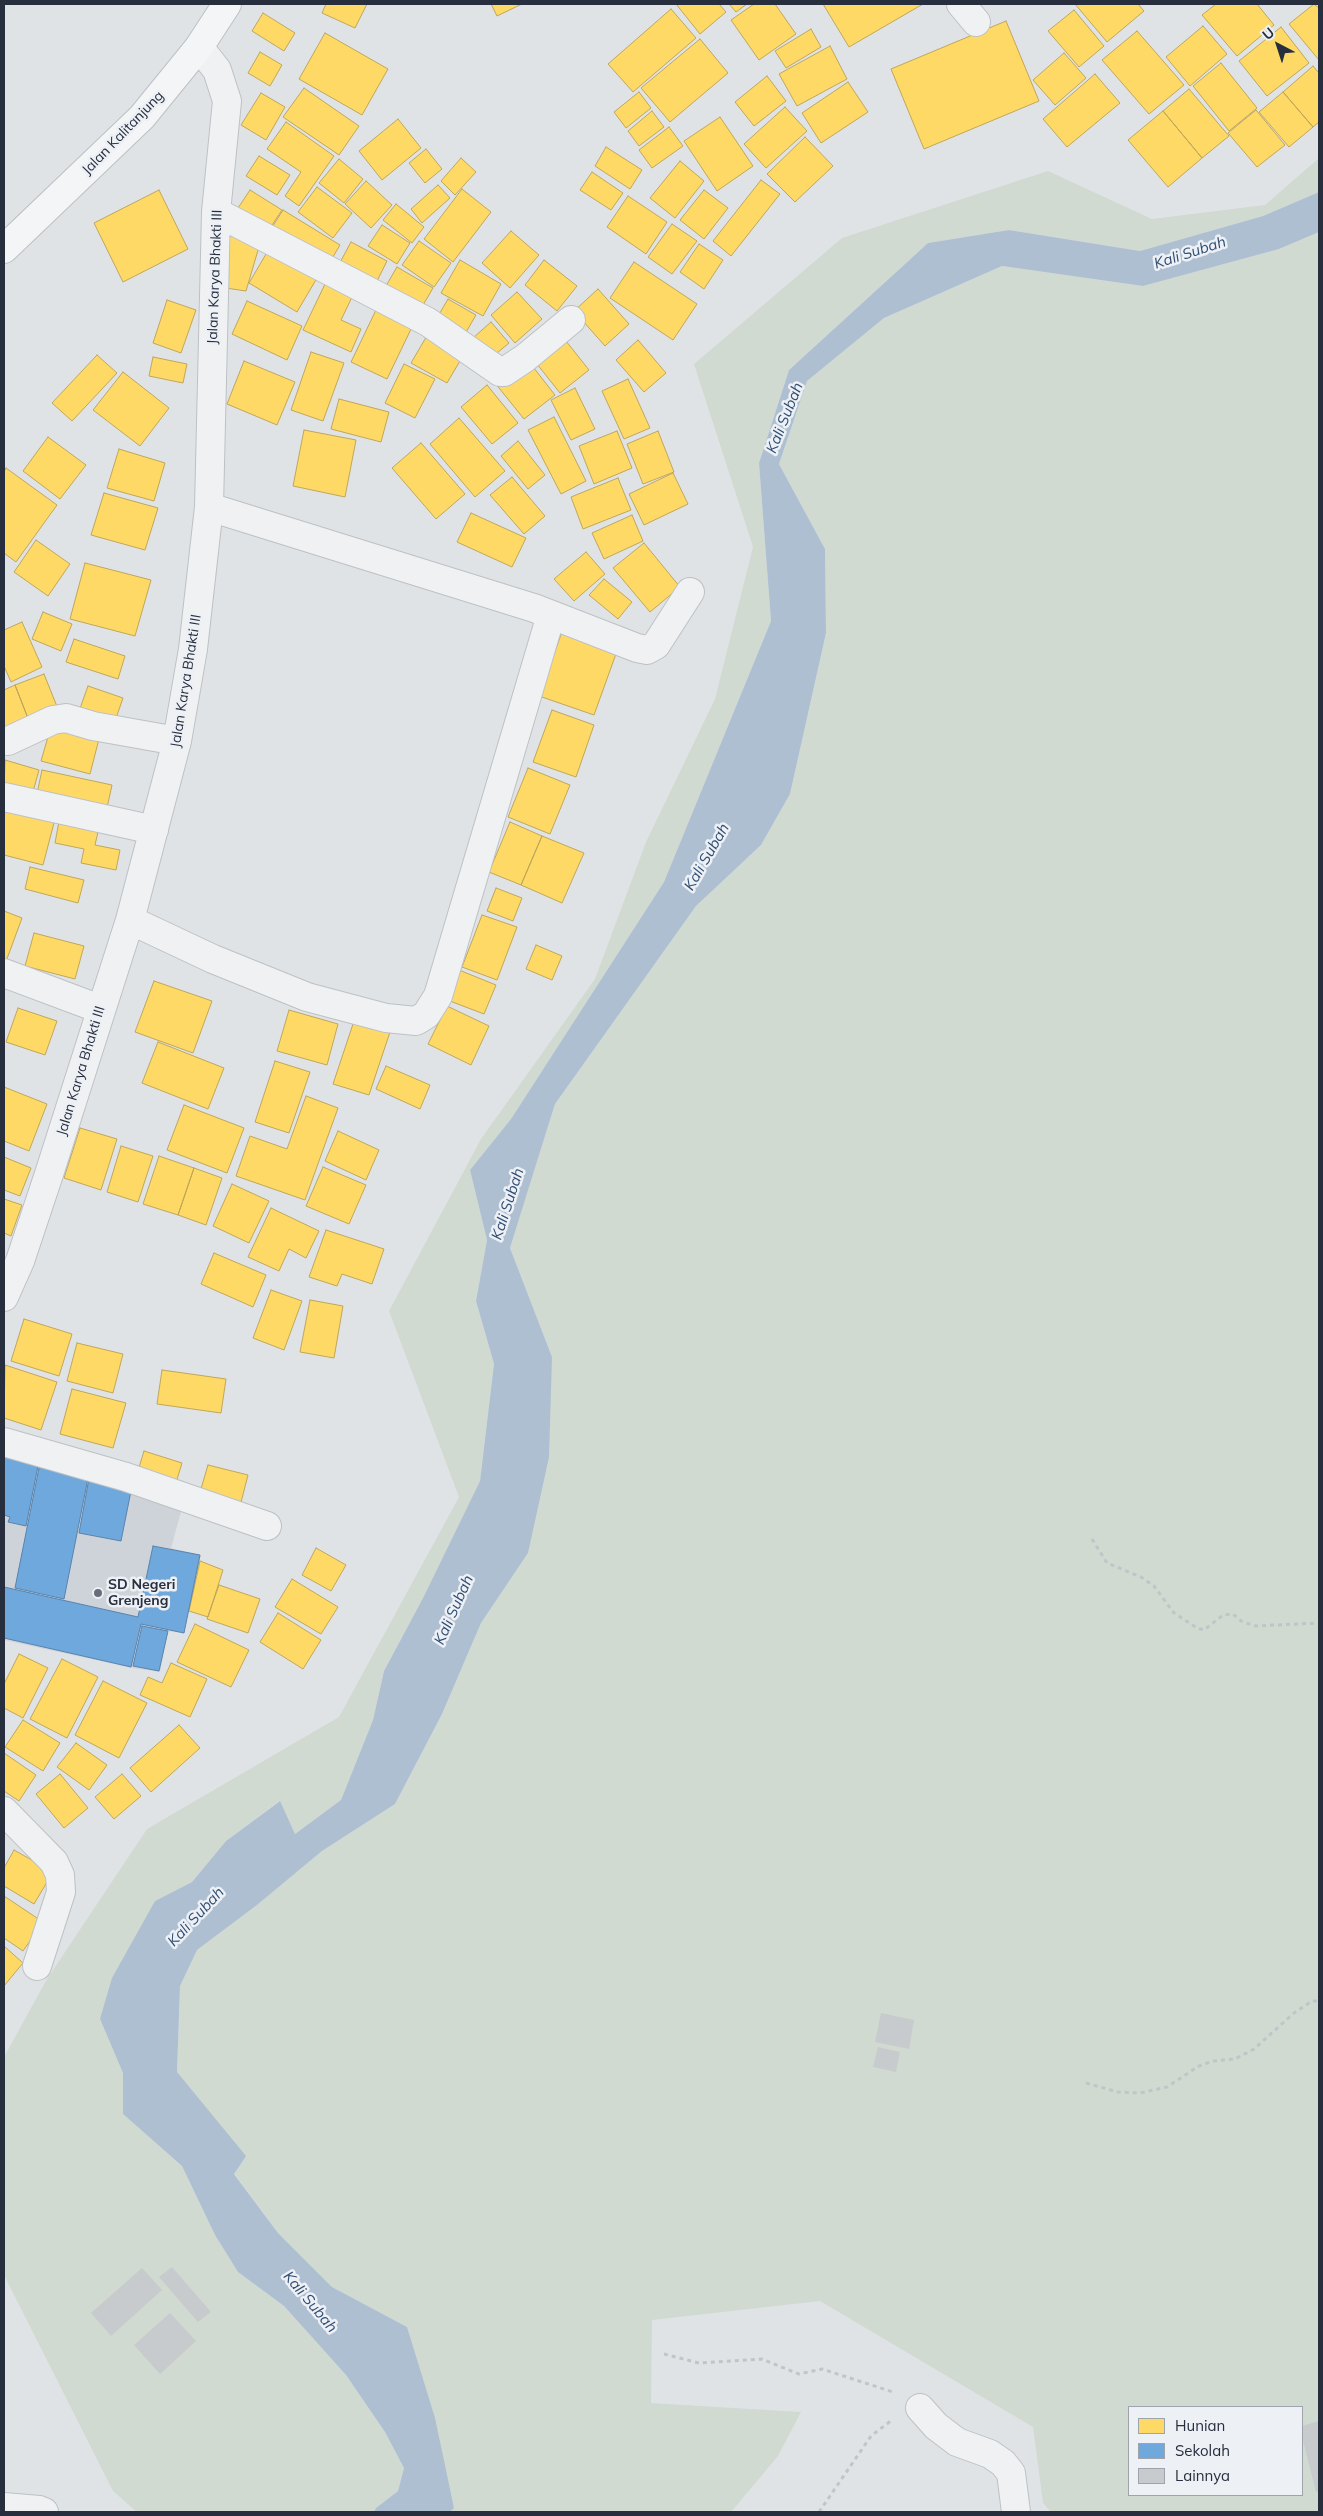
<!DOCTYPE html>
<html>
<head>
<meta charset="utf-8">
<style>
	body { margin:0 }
	#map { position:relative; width:1323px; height:2516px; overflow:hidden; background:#e0e3e6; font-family:Mulish,sans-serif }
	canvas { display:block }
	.frame { position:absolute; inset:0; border:5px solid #272f3f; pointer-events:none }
	.legend { position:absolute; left:1128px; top:2406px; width:175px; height:90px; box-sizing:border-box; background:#edf0f5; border:1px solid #9ea3ac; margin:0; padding:6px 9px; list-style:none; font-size:15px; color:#272f3f }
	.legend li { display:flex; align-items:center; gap:10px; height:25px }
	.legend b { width:25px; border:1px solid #9ea3ac }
	.north { position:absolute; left:1253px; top:20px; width:50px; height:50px; -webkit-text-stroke:4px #edf0f5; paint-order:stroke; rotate:320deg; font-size:14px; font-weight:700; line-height:20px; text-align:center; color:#272f3f }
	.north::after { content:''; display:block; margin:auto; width:18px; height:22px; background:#272f3f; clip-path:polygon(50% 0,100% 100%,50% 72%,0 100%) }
</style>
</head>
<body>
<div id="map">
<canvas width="1323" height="2516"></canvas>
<div class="frame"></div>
<ul class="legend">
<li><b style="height:14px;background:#ffd966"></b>Hunian</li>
<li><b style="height:14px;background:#6fa8dc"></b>Sekolah</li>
<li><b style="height:14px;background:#c8cbce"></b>Lainnya</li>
</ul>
<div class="north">U</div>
</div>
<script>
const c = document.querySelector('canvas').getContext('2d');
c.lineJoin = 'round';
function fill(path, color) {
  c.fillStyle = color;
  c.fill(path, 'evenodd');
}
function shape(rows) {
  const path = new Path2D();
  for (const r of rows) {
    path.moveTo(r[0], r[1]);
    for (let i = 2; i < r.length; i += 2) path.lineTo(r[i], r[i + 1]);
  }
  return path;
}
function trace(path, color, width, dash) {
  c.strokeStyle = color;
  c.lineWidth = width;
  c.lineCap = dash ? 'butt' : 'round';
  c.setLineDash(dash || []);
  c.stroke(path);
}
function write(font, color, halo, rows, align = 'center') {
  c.font = font + ' Mulish,sans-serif';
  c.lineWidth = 5;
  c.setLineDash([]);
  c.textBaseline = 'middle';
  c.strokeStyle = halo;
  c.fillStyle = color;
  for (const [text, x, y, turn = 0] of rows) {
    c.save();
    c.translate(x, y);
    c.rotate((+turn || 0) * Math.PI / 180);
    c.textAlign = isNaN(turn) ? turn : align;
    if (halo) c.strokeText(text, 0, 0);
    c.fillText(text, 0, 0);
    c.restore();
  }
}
fill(shape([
	[4,1452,89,1471,181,1512,171,1548,201,1555,184,1633,168,1631,160,1672,132,1668,4,1640]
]), '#ced2d9');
fill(shape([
	[1319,158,1319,192,1263,216,1140,251,1009,230,928,243,789,370,759,463,771,621,664,882,511,1119,470,1170,487,1240,476,1301,494,1364,480,1481,423,1598,384,1671,373,1720,341,1800,295,1834,279,1801,226,1841,192,1882,155,1901,100,2019,123,2073,123,2114,182,2166,215,2235,238,2272,284,2306,346,2375,385,2432,404,2468,398,2491,376,2508,374,2512,137,2512,113,2491,4,2275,4,2057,47,1979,147,1829,339,1717,459,1497,389,1311,481,1139,595,979,646,842,715,699,753,547,694,364,842,238,1048,171,1152,219,1265,205],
	[1319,232,1319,2512,1051,2512,1043,2503,1033,2427,820,2301,652,2320,651,2403,801,2412,778,2456,731,2512,450,2512,454,2508,407,2327,332,2287,278,2233,234,2173,177,2072,180,1986,197,1950,257,1905,322,1851,395,1804,442,1714,481,1623,528,1553,552,1357,510,1248,555,1104,696,906,761,845,790,794,826,633,825,549,779,464,807,381,884,318,1002,266,1143,286,1279,249],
	[1129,2407,1302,2407,1302,2495,1129,2495]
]), '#d0dad1');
fill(shape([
	[1319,192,1319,232,1279,249,1143,286,1002,266,884,318,807,381,779,464,825,549,826,633,790,794,761,845,696,906,555,1104,510,1248,552,1357,549,1457,528,1553,481,1623,442,1714,395,1804,322,1851,257,1905,197,1950,180,1986,177,2072,246,2156,234,2174,278,2233,332,2287,407,2327,435,2418,454,2508,450,2512,374,2512,376,2508,398,2491,404,2468,385,2432,346,2375,284,2306,238,2272,215,2235,182,2166,123,2114,123,2073,100,2019,112,1978,155,1901,192,1882,226,1841,280,1801,295,1834,341,1800,373,1720,384,1671,423,1598,480,1481,494,1364,476,1301,487,1240,470,1170,511,1119,664,882,771,621,759,463,789,370,928,243,1009,230,1140,251,1263,216]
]), '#aebfd2');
const homes = shape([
	[326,4,367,4,355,28,322,13,326,4],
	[491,4,522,4,497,16,491,4],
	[676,4,719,4,726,12,700,34,676,4],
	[729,4,747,4,736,12,729,4],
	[754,4,775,4,796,34,759,60,731,20,754,4],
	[823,4,923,4,849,47,823,4],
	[1075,4,1138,4,1144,11,1107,42,1075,4],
	[1216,4,1257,4,1274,25,1237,56,1202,15,1216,4],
	[1314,4,1319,8,1319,60,1289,24,1314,4],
	[671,9,696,38,633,92,608,64,671,9],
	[1074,10,1104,46,1079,67,1048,31,1074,10],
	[263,13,295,33,284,51,252,31,263,13],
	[1006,21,1039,101,924,149,891,69,1006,21],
	[1203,26,1227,54,1190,86,1166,57,1203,26],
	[1281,27,1309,63,1267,96,1239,61,1281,27],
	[811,29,821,47,786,68,775,51,811,29],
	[1137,31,1184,85,1149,114,1102,60,1137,31],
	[325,33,388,69,362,115,299,79,325,33],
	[700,39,728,73,670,122,641,88,700,39],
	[830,46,847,79,797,106,779,74,830,46],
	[260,52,282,65,270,86,248,73,260,52],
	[1064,53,1086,78,1055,105,1033,80,1064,53],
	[1221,63,1257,108,1229,131,1193,86,1221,63],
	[1313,66,1319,73,1319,122,1313,127,1283,92,1313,66],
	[1095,74,1120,103,1067,147,1043,119,1095,74],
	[767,76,786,101,754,126,735,102,767,76],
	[848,82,868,112,821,143,802,113,848,82],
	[304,88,359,126,339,155,283,117,304,88],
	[1189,89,1229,136,1202,158,1163,111,1189,89],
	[639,92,651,108,626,128,614,112,639,92],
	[1283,92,1313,127,1289,147,1259,112,1283,92],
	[261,93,285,107,266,140,241,125,261,93],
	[785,107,807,131,766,168,744,144,785,107],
	[1256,110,1285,145,1257,167,1228,133,1256,110],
	[652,111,664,127,639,146,628,131,652,111],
	[1163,111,1202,158,1168,187,1128,140,1163,111],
	[720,117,753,166,717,191,684,141,720,117],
	[398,119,421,148,382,180,359,151,398,119],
	[286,122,334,156,299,206,285,196,301,172,267,149,286,122],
	[669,127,683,146,652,168,639,150,669,127],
	[805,137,833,166,795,202,767,174,805,137],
	[606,147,642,170,630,189,595,166,606,147],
	[426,149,442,169,425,183,409,163,426,149],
	[259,156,290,175,277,195,246,176,259,156],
	[461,158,476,172,455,195,441,181,461,158],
	[339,159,363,179,344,203,319,183,339,159],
	[680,161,704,181,675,218,650,198,680,161],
	[592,172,623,193,611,210,580,190,592,172],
	[761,180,780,194,731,256,713,241,761,180],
	[366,181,392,205,371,228,345,204,366,181],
	[438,185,450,198,422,223,411,209,438,185],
	[317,187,352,213,333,238,298,212,317,187],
	[462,189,491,212,453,262,424,239,462,189],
	[159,190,188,249,123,282,94,223,159,190],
	[250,190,282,210,268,231,236,211,250,190],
	[704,190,728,208,704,239,680,220,704,190],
	[628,196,667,222,646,254,607,227,628,196],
	[396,204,424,227,412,243,383,220,396,204],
	[283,210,340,245,327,267,269,232,283,210],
	[672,224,697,241,672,274,648,257,672,224],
	[382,225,410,243,397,264,368,246,382,225],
	[226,229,261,240,246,291,219,287,226,229],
	[511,231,539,255,510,288,482,263,511,231],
	[419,241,451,263,434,287,402,265,419,241],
	[351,242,387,261,373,289,336,270,351,242],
	[699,244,723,260,704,289,680,272,699,244],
	[269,249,317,278,297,312,249,283,269,249],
	[460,260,501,284,483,316,441,293,460,260],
	[544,260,577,286,557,311,525,285,544,260],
	[634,262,697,304,673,340,610,298,634,262],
	[397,267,433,288,419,312,383,291,397,267],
	[326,282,353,295,341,320,361,329,351,352,303,330,326,282],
	[598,289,629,324,605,346,574,311,598,289],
	[517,292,542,319,515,343,491,315,517,292],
	[448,299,476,315,465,334,437,318,448,299],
	[167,300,196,310,181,353,153,343,167,300],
	[247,301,302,326,287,360,232,334,247,301],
	[376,310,412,327,387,379,351,362,376,310],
	[491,322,509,343,491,358,473,338,491,322],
	[428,334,464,354,447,383,411,363,428,334],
	[562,336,589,370,560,393,533,359,562,336],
	[638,340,666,373,644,392,616,360,638,340],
	[311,352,344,363,323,421,291,410,311,352],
	[97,355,117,373,72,421,52,403,97,355],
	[153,357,187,364,183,383,149,376,153,357],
	[526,358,555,395,524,419,495,383,526,358],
	[244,361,295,382,277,425,227,404,244,361],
	[404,364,435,379,415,418,385,403,404,364],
	[123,372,169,408,140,446,93,410,123,372],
	[628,379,650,428,624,439,602,391,628,379],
	[487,385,518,423,492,444,461,407,487,385],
	[575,388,595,429,571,440,551,400,575,388],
	[339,399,389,412,381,442,331,429,339,399],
	[554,417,586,481,561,494,528,430,554,417],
	[459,418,505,471,475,497,430,444,459,418],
	[304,430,356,440,345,497,293,486,304,430],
	[617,431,632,468,594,484,579,446,617,431],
	[658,431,674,472,643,484,627,444,658,431],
	[48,437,86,465,60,499,23,471,48,437],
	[518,441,545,475,528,489,501,456,518,441],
	[421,443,465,494,436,519,392,468,421,443],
	[119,449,165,463,154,501,107,488,119,449],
	[6,468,57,505,16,562,4,553,4,472,6,468],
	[673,473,688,504,644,525,629,494,673,473],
	[512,477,545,516,524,534,490,495,512,477],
	[618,478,631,510,583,529,571,497,618,478],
	[104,493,158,508,145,550,91,535,104,493],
	[471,513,526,538,512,567,457,542,471,513],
	[632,515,643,541,604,559,592,533,632,515],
	[36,540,70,564,48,596,14,572,36,540],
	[644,543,680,587,650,612,613,568,644,543],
	[586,552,605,574,574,601,554,579,586,552],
	[85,563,151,580,135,636,70,619,85,563],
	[604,579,632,602,618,619,589,595,604,579],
	[43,612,72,624,61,651,32,639,43,612],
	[22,622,42,667,11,682,4,666,4,630,22,622],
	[562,632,617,651,594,715,539,696,562,632],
	[74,639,125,656,118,679,66,662,74,639],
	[44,674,60,714,31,726,15,685,44,674],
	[15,685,31,726,4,736,4,690,15,685],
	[88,686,123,698,113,727,78,714,88,686],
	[552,710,594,725,576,777,533,762,552,710],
	[52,723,100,735,90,774,41,761,52,723],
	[5,760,39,770,31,799,4,792,5,760],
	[528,768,570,785,550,834,508,817,528,768],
	[42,770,112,785,105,817,35,803,42,770],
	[4,806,55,819,43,865,4,855,4,806],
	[60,816,100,823,95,845,120,850,116,870,81,863,84,849,55,843,60,816],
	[510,822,542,836,521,885,489,872,510,822],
	[542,836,584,853,562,903,521,885,542,836],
	[30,867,84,880,78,903,25,889,30,867],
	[496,888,522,898,513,921,487,911,496,888],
	[4,911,22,918,4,967,4,911],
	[482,915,517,927,497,980,462,967,482,915],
	[34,933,84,946,75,979,25,966,34,933],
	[536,945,562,956,552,980,526,969,536,945],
	[454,968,496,985,484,1014,442,998,454,968],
	[154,981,212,1001,193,1053,135,1032,154,981],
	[447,1006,489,1026,471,1065,428,1044,447,1006],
	[18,1008,57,1021,45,1055,6,1042,18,1008],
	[289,1010,338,1024,327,1065,277,1051,289,1010],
	[354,1021,390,1032,369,1095,333,1084,354,1021],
	[158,1042,224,1068,208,1109,142,1083,158,1042],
	[275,1061,310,1072,289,1133,255,1122,275,1061],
	[386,1066,430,1085,420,1109,376,1089,386,1066],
	[4,1087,47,1104,29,1151,4,1141,4,1087],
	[306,1096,338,1108,305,1200,236,1176,250,1136,287,1149,306,1096],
	[184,1105,244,1128,227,1173,167,1150,184,1105],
	[80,1128,117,1139,101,1190,64,1178,80,1128],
	[338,1131,379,1150,366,1180,325,1161,338,1131],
	[121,1146,153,1156,138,1202,107,1192,121,1146],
	[159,1156,194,1168,178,1215,143,1204,159,1156],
	[4,1157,31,1168,20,1196,4,1190,4,1157],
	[323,1167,366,1185,349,1224,306,1206,323,1167],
	[194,1168,222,1178,206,1225,178,1215,194,1168],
	[232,1184,269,1201,249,1243,213,1226,232,1184],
	[4,1199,22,1205,11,1236,4,1233,4,1199],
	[271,1208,319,1231,306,1258,289,1249,279,1271,248,1257,271,1208],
	[326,1230,384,1249,372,1284,342,1274,337,1286,309,1277,326,1230],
	[214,1253,266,1275,253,1307,201,1284,214,1253],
	[271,1290,302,1301,284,1350,253,1338,271,1290],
	[310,1300,343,1306,334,1358,300,1352,310,1300],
	[24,1319,72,1334,59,1376,11,1361,24,1319],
	[77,1343,123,1354,113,1393,67,1381,77,1343],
	[5,1365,57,1382,41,1430,4,1418,5,1365],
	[162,1370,226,1379,221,1413,157,1404,162,1370],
	[72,1389,126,1403,113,1448,60,1434,72,1389],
	[144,1451,182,1463,175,1486,137,1474,144,1451],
	[208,1465,248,1475,239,1510,198,1499,208,1465],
	[316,1548,346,1565,331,1591,302,1575,316,1548],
	[200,1561,223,1570,208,1617,189,1611,200,1561],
	[292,1579,338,1607,321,1634,275,1607,292,1579],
	[219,1585,260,1599,248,1633,207,1619,219,1585],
	[278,1613,321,1640,303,1669,260,1642,278,1613],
	[195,1624,249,1650,231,1687,177,1662,195,1624],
	[19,1654,48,1668,23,1718,4,1708,4,1684,19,1654],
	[62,1659,98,1677,67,1738,30,1719,62,1659],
	[171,1663,207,1679,190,1717,140,1695,148,1677,162,1683,171,1663],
	[103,1681,147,1703,119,1758,75,1735,103,1681],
	[23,1720,60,1743,43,1771,5,1747,23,1720],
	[179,1725,200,1748,151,1792,130,1768,179,1725],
	[76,1743,107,1765,89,1790,57,1767,76,1743],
	[4,1753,36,1775,19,1801,4,1791,4,1753],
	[60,1774,88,1808,64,1828,36,1794,60,1774],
	[122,1774,141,1796,114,1819,95,1797,122,1774],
	[14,1850,53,1872,34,1904,4,1886,4,1868,14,1850],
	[4,1896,43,1922,23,1951,4,1938,4,1896],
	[4,1946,23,1963,4,1986,4,1946]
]);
fill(homes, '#ffd966');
trace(homes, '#bea65a', 1);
const schools = shape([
	[4,1453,39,1461,26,1526,8,1522,10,1517,4,1515,4,1453],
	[40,1463,89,1473,64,1599,15,1588,40,1463],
	[90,1473,131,1491,121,1541,79,1533,90,1473],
	[153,1546,200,1555,184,1633,141,1624,131,1667,4,1638,4,1587,138,1617,153,1546],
	[142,1626,168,1631,159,1671,133,1666,142,1626]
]);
fill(schools, '#6fa8dc');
trace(schools, '#5984ad', 1);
fill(shape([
	[881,2013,914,2020,909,2049,875,2042],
	[878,2047,900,2052,896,2072,873,2067],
	[172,2267,211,2312,198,2322,159,2277],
	[142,2268,162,2290,111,2336,91,2313],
	[170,2313,196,2341,160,2374,134,2345],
	[1319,2421,1319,2491,1316,2492,1302,2437,1302,2426]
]), '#c8cbce');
const street = shape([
	[961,4,976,22],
	[216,212,428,322,500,372,504,372,525,358,571,320],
	[209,507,534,608,637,648,647,650,656,645,690,592],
	[8,741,53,720,66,718,93,726,177,741],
	[4,797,154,830],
	[130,920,213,959,307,997,386,1018,416,1021,426,1015,438,996,551,615],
	[4,973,100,1009],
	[4,1297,20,1261,49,1174,130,920,177,741,193,649,209,507,216,212,227,101,217,70,199,47],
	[4,1442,126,1477,267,1526],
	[4,1811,54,1862,60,1875,61,1892,37,1966],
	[920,2408,936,2426,957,2442,990,2454,1003,2463,1011,2473,1016,2512],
	[4,2507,39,2510,44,2512]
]);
const primary = shape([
	[4,249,142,117,199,47,227,4]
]);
trace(street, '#bec1c4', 30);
trace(primary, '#bcc0c4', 30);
trace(shape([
	[1092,1539,1107,1563,1141,1577,1154,1586,1174,1613,1197,1628,1204,1630,1223,1615,1233,1614,1241,1621,1255,1626,1319,1623],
	[1086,2083,1118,2092,1140,2093,1167,2087,1199,2066,1213,2061,1235,2059,1254,2049,1294,2013,1312,2001,1319,2001],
	[664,2354,699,2363,762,2359,799,2374,822,2369,893,2392],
	[819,2512,871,2436,892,2420]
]), '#c2c4c8', 3, [4, 4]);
trace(street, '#eff1f2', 28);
trace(primary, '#f4f5f6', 28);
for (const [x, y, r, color] of [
	[98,1593,5,"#686e79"]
]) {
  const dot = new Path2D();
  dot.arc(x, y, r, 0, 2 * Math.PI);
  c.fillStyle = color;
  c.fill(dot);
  trace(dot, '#edf0f5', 2);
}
write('14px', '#272f3f', '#edf0f5', [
	["Jalan Kalitanjung",123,133,-46],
	["Jalan Karya Bhakti III",215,277,-88],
	["Jalan Karya Bhakti III",186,681,-81],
	["Jalan Karya Bhakti III",81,1071,-73]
]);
write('bold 14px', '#272f3f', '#edf0f5', [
	["SD Negeri",108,1585],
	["Grenjeng",108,1601]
], 'left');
write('italic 15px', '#304e73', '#edf0f5', [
	["Kali Subah",1190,253,-18],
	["Kali Subah",785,418,-68],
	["Kali Subah",707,857,-60],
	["Kali Subah",508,1204,-72],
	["Kali Subah",454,1610,-66],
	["Kali Subah",196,1917,-47],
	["Kali Subah",310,2302,50]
]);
</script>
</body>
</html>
